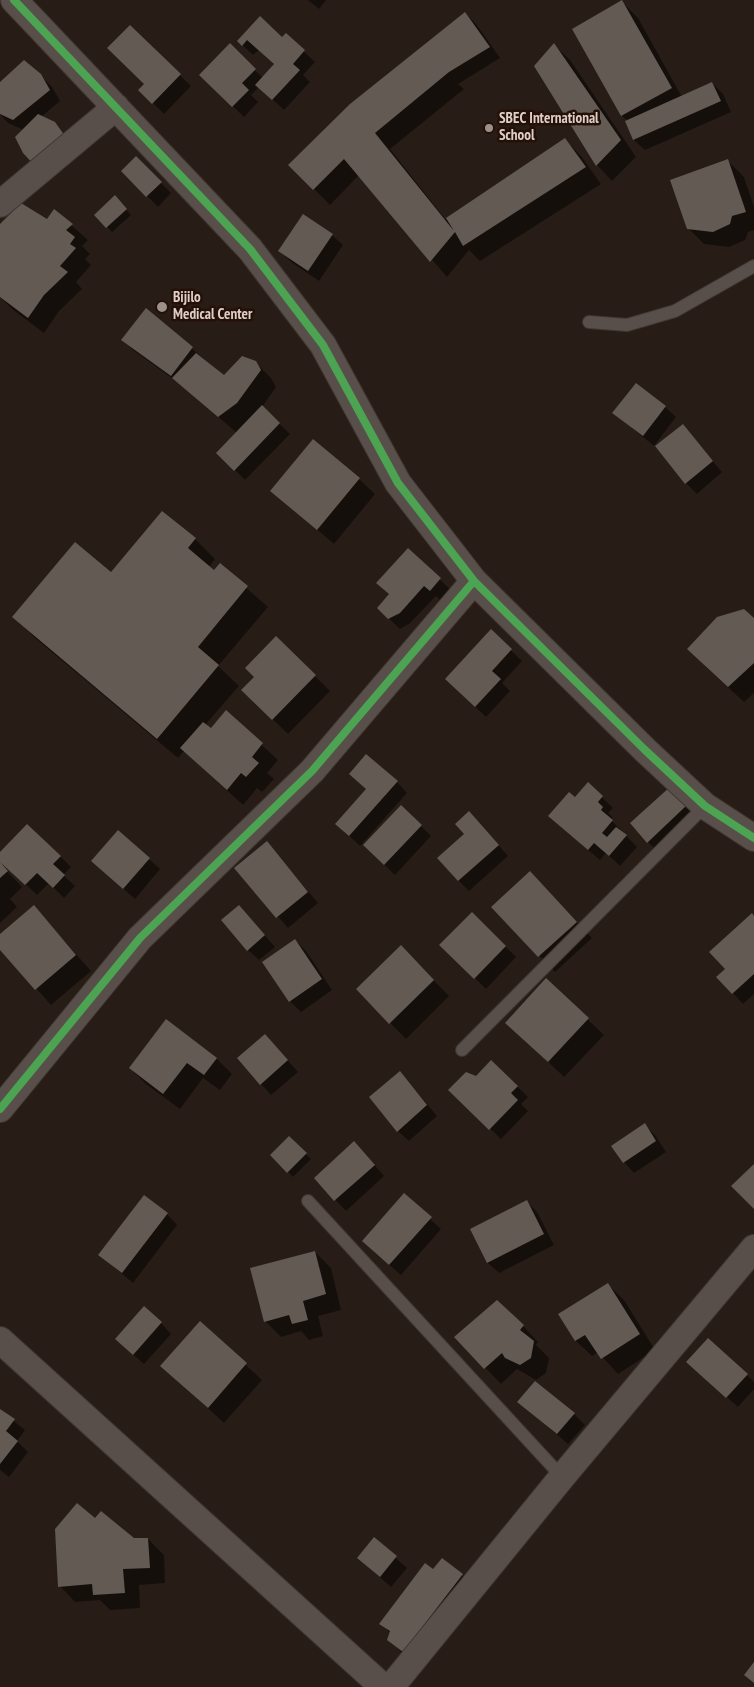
<!DOCTYPE html>
<html>
<head>
<meta charset="utf-8">
<style>
	body { margin:0 }
	canvas { display:block; background:#271c16 }
</style>
</head>
<body>
<canvas width="754" height="1687"></canvas>
<script>
const c = document.querySelector('canvas').getContext('2d');
c.lineJoin = 'round';
function fill(path, color) {
  c.fillStyle = color;
  c.fill(path, 'evenodd');
}
function shape(rows) {
  const path = new Path2D();
  for (const r of rows) {
    path.moveTo(r[0], r[1]);
    for (let i = 2; i < r.length; i += 2) path.lineTo(r[i], r[i + 1]);
  }
  return path;
}
function trace(path, color, width, dash) {
  c.strokeStyle = color;
  c.lineWidth = width;
  c.lineCap = dash ? 'butt' : 'round';
  c.setLineDash(dash || []);
  c.stroke(path);
}
function write(font, color, halo, rows, align = 'center') {
  c.font = font + ' "PT Sans Narrow",sans-serif';
  c.lineWidth = 5;
  c.setLineDash([]);
  c.textBaseline = 'middle';
  c.strokeStyle = halo;
  c.fillStyle = color;
  for (const [text, x, y, turn = 0] of rows) {
    c.save();
    c.translate(x, y);
    c.rotate((+turn || 0) * Math.PI / 180);
    c.textAlign = isNaN(turn) ? turn : align;
    if (halo) c.strokeText(text, 0, 0);
    c.fillText(text, 0, 0);
    c.restore();
  }
}
fill(shape([
	[308,0,326,0,319,9],
	[622,2,638,18,682,97,712,83,723,94,731,112,645,150,634,140,628,121,622,116,574,29],
	[465,13,476,24,500,58,458,84,464,89,390,149,446,220,565,140,581,156,601,184,480,261,469,250,447,277,359,175,330,205,290,165],
	[260,18,282,39,286,35,315,62,303,75,310,82,284,110,259,87,251,95,258,102,244,117,201,75,230,45,263,78,275,65,259,50,253,55,238,41],
	[130,27,191,86,164,114,140,90,146,84],
	[554,45,570,60,636,157,612,181,597,165,535,66],
	[40,75,52,87,60,101,41,117,54,124,65,135,24,130,8,123,0,114,0,84],
	[136,158,171,193,158,207,122,171],
	[728,161,744,177,754,207,754,230,748,232,745,240,729,247,704,244,688,228],
	[115,197,131,215,112,232,95,215],
	[55,211,88,240,82,246,90,254,85,259,91,265,76,282,82,289,59,311,44,333,12,309,0,297,0,226,48,221],
	[332,235,343,245,319,281,291,262,280,251],
	[147,310,225,377,255,362,271,378,276,387,262,407,290,434,245,480,218,453,237,433,180,384,133,350,123,340],
	[665,407,676,417,654,446,614,413],
	[682,425,722,472,697,494,686,483],
	[359,479,375,494,334,544,272,491],
	[195,539,215,559,209,567,215,572,220,565,268,607,218,666,239,686,205,725,211,730,226,712,278,760,267,773,274,779,262,792,257,788,243,805,184,751,178,758,34,637,14,616],
	[408,550,451,590,441,601,436,596,410,623,400,629,378,608,390,595],
	[754,620,754,693,744,702,704,665],
	[491,631,522,661,502,683,510,691,486,717,458,690],
	[276,638,330,691,288,734,259,706,256,677],
	[397,782,407,793,360,846,337,824],
	[588,784,613,808,608,813,613,818,611,820,637,847,620,866,606,853,600,860,561,827,575,799],
	[671,788,697,817,658,852,648,842],
	[479,823,508,856,469,891,458,880],
	[421,826,431,836,395,875,375,856],
	[118,831,160,869,135,899,92,861],
	[267,843,318,903,288,928,236,868],
	[0,854,60,856,71,867,63,875,75,886,64,898,49,883,37,895,0,860],
	[0,864,22,887,10,899,17,907,0,923],
	[545,889,592,938,555,972,493,907],
	[34,907,91,971,51,1005,0,948,0,936],
	[472,913,516,957,486,989,441,945],
	[249,917,275,947,259,960,248,950],
	[754,918,754,994,743,1004,733,993,727,969],
	[295,940,306,951,332,990,301,1012,290,1001],
	[401,947,449,996,406,1039,357,989],
	[546,980,604,1035,564,1077,523,1038],
	[166,1020,217,1059,232,1074,220,1090,203,1078,180,1109,146,1084,130,1068],
	[275,1046,298,1072,271,1095,261,1084],
	[492,1062,528,1097,521,1104,528,1111,501,1139,450,1090,476,1077],
	[400,1072,437,1116,409,1141,398,1131],
	[645,1125,655,1135,666,1152,634,1173,624,1162],
	[289,1138,311,1159,293,1177,272,1155],
	[365,1154,384,1176,346,1211,315,1178],
	[404,1195,441,1229,401,1275,374,1252],
	[526,1201,537,1212,554,1245,499,1273,488,1263,471,1230],
	[167,1214,177,1225,133,1283,100,1255],
	[315,1252,331,1268,341,1310,318,1316,323,1336,309,1340,301,1331,281,1337,265,1321],
	[608,1285,624,1300,655,1350,618,1374,598,1352,592,1356,576,1341,560,1315],
	[161,1323,171,1334,144,1364,127,1349],
	[200,1323,262,1380,224,1423,162,1366],
	[523,1326,538,1342,536,1345,549,1358,546,1373,536,1380,517,1369,501,1384,456,1337],
	[699,1373,747,1375,754,1382,754,1389,738,1407],
	[519,1402,574,1414,585,1425,568,1444],
	[0,1410,25,1430,17,1441,28,1452,9,1477,0,1470],
	[95,1520,133,1540,148,1539,164,1555,165,1583,139,1585,140,1608,110,1610,100,1600,75,1602,60,1586],
	[374,1539,407,1568,391,1587,358,1558],
	[434,1571,462,1575,478,1590,404,1655,389,1639,390,1633,381,1623]
]), '#0007');
fill(shape([
	[622,0,672,88,621,116,572,29],
	[465,12,490,47,449,72,375,133,454,231,446,218,565,138,586,167,463,246,455,232,430,262,344,159,313,190,288,165,350,104],
	[260,16,282,37,286,33,305,50,293,64,300,70,272,100,255,85,274,64,247,40,242,46,237,41],
	[130,25,181,74,152,104,138,90,144,84,107,48],
	[230,43,256,69,242,83,249,90,232,107,199,75],
	[554,43,621,140,596,166,534,66],
	[24,60,41,74,50,90,13,120,0,114,0,82],
	[712,82,721,101,633,140,625,121],
	[38,114,55,122,65,136,36,167,23,153,15,137],
	[136,156,162,182,146,197,121,171],
	[728,159,746,212,732,216,730,224,713,232,687,229,670,180],
	[115,195,127,209,106,228,94,215],
	[21,203,47,219,54,209,73,224,66,230,75,237,70,244,76,248,60,266,68,272,44,295,28,318,0,297,0,224],
	[303,214,333,234,308,271,278,251],
	[146,308,193,347,171,376,121,340],
	[196,353,224,375,242,356,256,361,261,370,237,403,218,417,172,378],
	[636,383,666,406,643,436,612,413],
	[262,405,280,423,234,471,216,453],
	[683,424,713,461,685,484,655,446],
	[313,439,360,478,317,530,270,491],
	[162,511,196,538,188,548,214,570,220,563,248,586,198,647,219,665,157,739,12,617,75,542,111,572],
	[408,548,441,578,430,591,424,586,400,613,388,619,377,608,389,594,376,583],
	[744,609,754,618,754,663,728,687,687,649,717,617],
	[491,629,512,649,492,671,501,679,475,707,445,679],
	[276,636,316,675,272,720,241,690,254,677,245,668],
	[226,710,263,743,252,757,259,763,246,777,241,773,227,790,180,748,203,722,211,728],
	[366,754,398,781,349,836,335,824,366,789,349,774],
	[588,782,603,796,598,802,603,807,601,810,613,820,602,833,607,837,616,827,627,835,609,856,594,843,588,850,548,816,569,792,575,797],
	[671,786,687,805,647,843,630,823],
	[401,805,422,825,384,865,363,845],
	[469,811,499,845,458,881,437,858,464,834,455,824],
	[27,824,61,856,53,864,65,875,53,888,37,873,25,885,0,862,0,852],
	[118,830,150,858,123,889,91,861],
	[267,841,308,892,276,918,234,868],
	[0,862,8,871,0,878],
	[530,871,577,922,538,957,491,907],
	[34,905,76,955,35,990,0,950,0,934],
	[239,905,265,935,247,951,221,920],
	[472,912,506,946,474,979,439,945],
	[752,913,754,916,754,974,732,994,716,977,725,969,709,952],
	[295,939,322,979,289,1002,262,962],
	[401,945,434,980,389,1024,356,989],
	[546,978,589,1018,548,1062,505,1023],
	[166,1019,217,1058,204,1075,187,1063,163,1094,129,1068],
	[265,1034,288,1060,260,1085,237,1058],
	[491,1060,518,1086,511,1093,518,1100,489,1130,448,1090,466,1072,476,1076],
	[400,1071,427,1105,397,1132,369,1097],
	[645,1123,656,1141,623,1163,611,1146],
	[289,1136,307,1153,287,1173,270,1155],
	[354,1141,375,1165,334,1201,314,1178],
	[754,1164,754,1209,731,1186],
	[404,1193,432,1217,389,1265,362,1241],
	[144,1195,168,1213,122,1273,98,1255],
	[527,1200,544,1234,487,1263,470,1229],
	[315,1251,326,1294,303,1301,308,1320,292,1324,289,1315,264,1322,250,1268],
	[608,1283,640,1334,601,1359,585,1335,575,1341,558,1314],
	[497,1300,524,1325,520,1330,534,1341,531,1358,520,1365,505,1358,502,1353,484,1369,454,1337],
	[144,1306,162,1322,133,1355,115,1339],
	[200,1321,247,1363,208,1408,160,1366],
	[708,1338,748,1374,726,1398,686,1362],
	[535,1381,575,1413,557,1434,517,1402],
	[0,1409,15,1419,6,1431,18,1441,0,1464],
	[77,1503,95,1518,101,1511,134,1538,148,1538,150,1568,123,1569,125,1593,93,1595,92,1584,58,1587,55,1529],
	[374,1537,397,1556,380,1577,357,1558],
	[442,1558,463,1574,403,1652,387,1640,390,1631,379,1624,425,1563,433,1569],
	[754,1662,754,1683,744,1675]
]), '#635a53');
const lane = shape([
	[589,322,627,325,675,311,754,266],
	[462,1050,705,806],
	[308,1201,562,1477]
]);
const street = shape([
	[14,0,250,249,323,345,398,483,474,581,645,750,705,806,754,838],
	[0,204,116,107],
	[0,1109,140,938,312,771,474,581],
	[0,1340,383,1687],
	[391,1687,562,1477,754,1248]
]);
trace(lane, '#403733', 14);
trace(street, '#403733', 28);
trace(lane, '#584f4b', 12);
trace(street, '#584f4b', 26);
trace(shape([
	[14,0,250,249,323,345,398,483,474,581,645,750,705,806,754,838],
	[0,1109,140,938,312,771,474,581]
]), '#4ca352', 8);
for (const [x, y, r, color] of [
	[489,128,5,"#9d9089"],
	[162,307,6,"#9d9089"]
]) {
  const dot = new Path2D();
  dot.arc(x, y, r, 0, 2 * Math.PI);
  c.fillStyle = color;
  c.fill(dot);
  trace(dot, '#241007', 2);
}
write('bold 15px', '#ddcec7', '#241007', [
	["SBEC International",499,119],
	["School",499,136],
	["Bijilo",173,298],
	["Medical Center",173,315]
], 'left');
</script>
</body>
</html>
